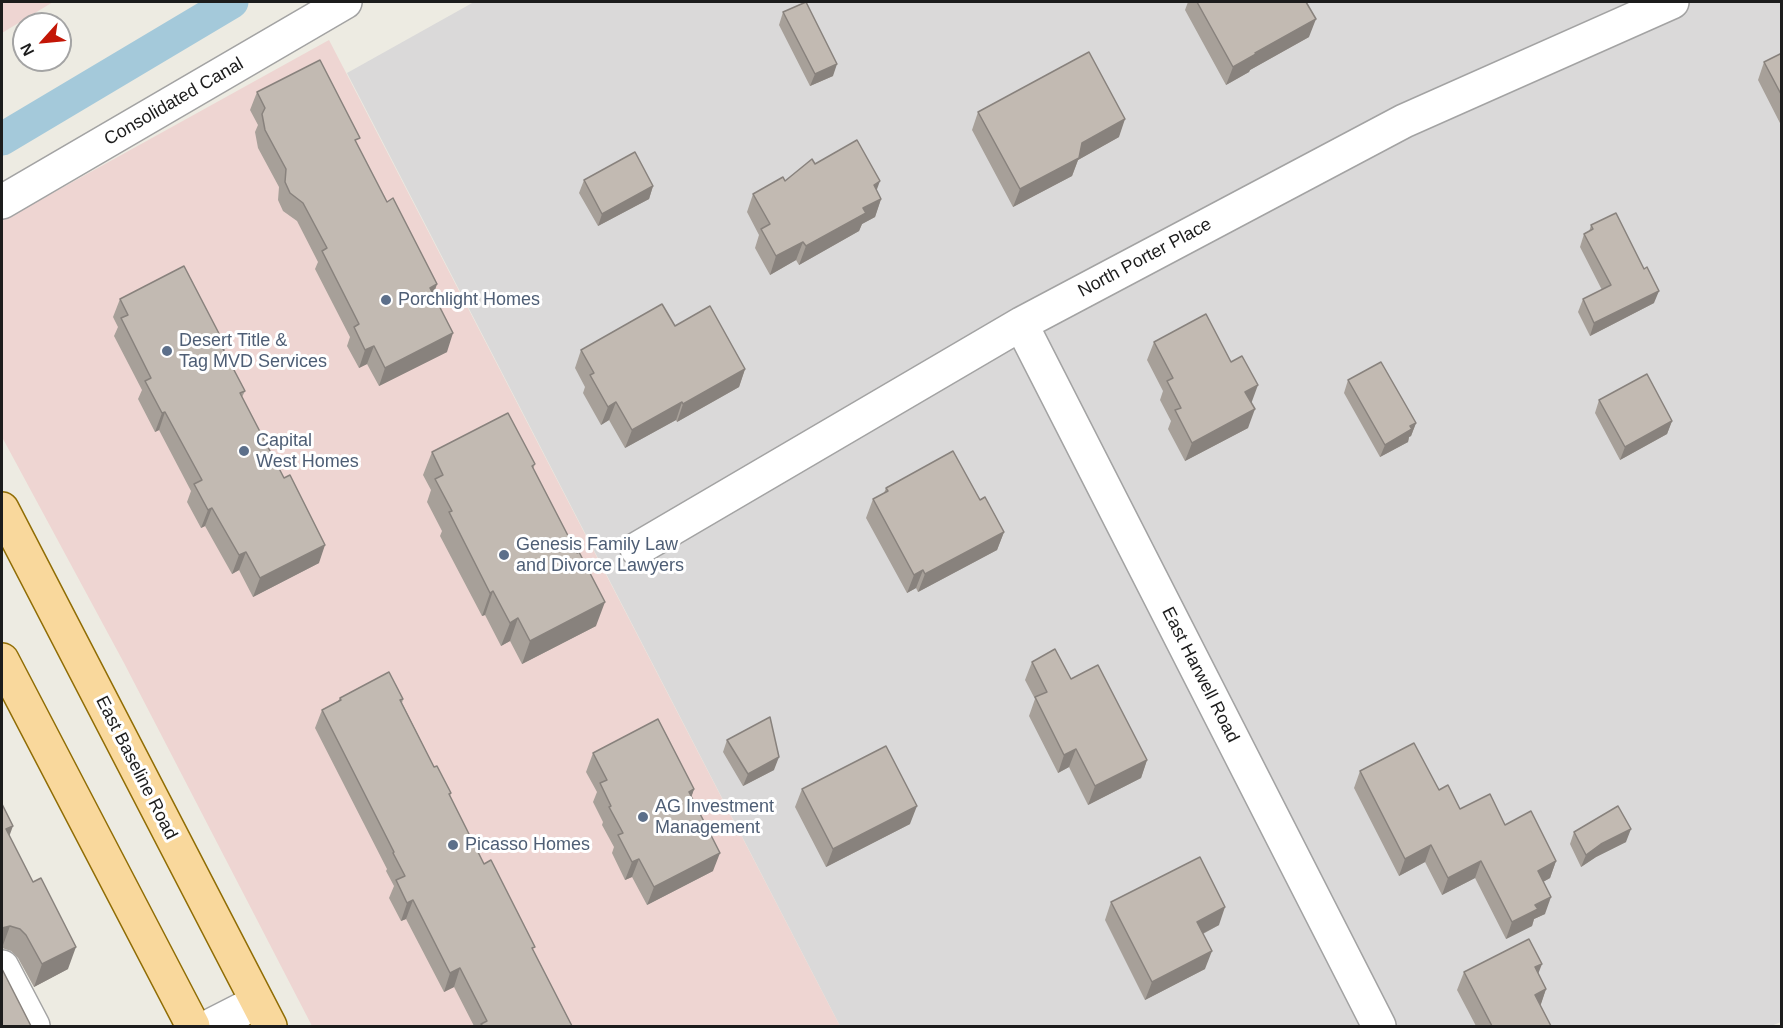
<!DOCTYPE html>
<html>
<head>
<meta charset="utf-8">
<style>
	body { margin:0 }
	#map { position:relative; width:1783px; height:1028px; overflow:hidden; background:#edebe2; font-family:Helvetica,sans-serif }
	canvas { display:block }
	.frame { position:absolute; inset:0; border:3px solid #1c1c1c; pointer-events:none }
	.north { position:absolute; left:12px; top:12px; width:60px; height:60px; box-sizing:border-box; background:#fff; border:2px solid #a4a4a4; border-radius:50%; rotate:243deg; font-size:16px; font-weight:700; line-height:24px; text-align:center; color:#1c1c1c }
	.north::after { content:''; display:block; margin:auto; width:21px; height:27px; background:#c31606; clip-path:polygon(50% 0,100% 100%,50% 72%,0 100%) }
</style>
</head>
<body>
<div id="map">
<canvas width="1783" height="1028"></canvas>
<div class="frame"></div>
<div class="north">N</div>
</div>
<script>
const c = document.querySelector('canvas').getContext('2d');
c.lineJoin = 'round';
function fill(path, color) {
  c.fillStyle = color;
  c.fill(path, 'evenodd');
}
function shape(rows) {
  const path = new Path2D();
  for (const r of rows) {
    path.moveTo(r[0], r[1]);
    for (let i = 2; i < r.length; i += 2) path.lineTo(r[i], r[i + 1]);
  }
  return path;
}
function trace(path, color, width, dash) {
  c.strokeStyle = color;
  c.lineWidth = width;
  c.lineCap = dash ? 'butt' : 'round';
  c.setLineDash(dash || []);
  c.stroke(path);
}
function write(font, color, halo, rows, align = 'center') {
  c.font = font + ' Helvetica,sans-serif';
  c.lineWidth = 6;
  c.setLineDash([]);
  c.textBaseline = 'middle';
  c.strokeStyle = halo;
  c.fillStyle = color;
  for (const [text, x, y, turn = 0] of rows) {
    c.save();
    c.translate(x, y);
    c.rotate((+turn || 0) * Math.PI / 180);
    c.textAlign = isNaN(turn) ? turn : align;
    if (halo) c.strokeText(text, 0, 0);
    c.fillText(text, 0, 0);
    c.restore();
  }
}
fill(shape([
	[474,2,1781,2,1781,1022,1771,1026,840,1026,347,73]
]), '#dad9d9');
fill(shape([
	[2,2,53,2,2,33],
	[329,40,840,1026,312,1026,124,663,2,437,2,221]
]), '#eed5d2');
trace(shape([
	[2,139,232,2]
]), '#a4c9da', 33);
const minor = shape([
	[2,202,345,2],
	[1021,324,1379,1026],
	[637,549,1021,324,1404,121,1672,2],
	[2,967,33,1026],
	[210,1026,257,1002]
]);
const major = shape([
	[2,509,270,1026],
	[2,660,193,1026]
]);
trace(minor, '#a3a3a3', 36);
trace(major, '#906d05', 36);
trace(minor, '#fff', 33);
trace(major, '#f9d89c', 33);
fill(shape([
	[1188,2,1306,2,1309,37,1250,70,1249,72,1226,85,1185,10],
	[783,12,833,76,810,86,779,25],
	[1782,53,1782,127,1758,80,1764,62],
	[257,92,357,144,433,295,447,352,379,386,367,364,359,368,347,346,350,337,315,269,318,262,297,221,283,211,278,200,279,187,258,148,255,132,258,125,250,110],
	[978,112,1119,137,1078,160,1072,176,1013,207,972,130],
	[815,164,877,191,881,199,875,217,862,224,859,231,799,265,796,260,770,275,755,248,759,235,747,212,753,194,785,181],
	[584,180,653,186,649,199,598,226,579,193],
	[1591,225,1654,303,1590,336,1578,312,1583,299,1602,290,1580,247,1584,234,1589,232],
	[120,299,226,347,224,351,245,391,242,397,319,563,253,597,239,570,232,574,205,526,201,528,187,502,191,491,159,430,155,432,138,399,142,390,114,336,118,327,113,317],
	[675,326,745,369,739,387,677,422,676,420,625,448,609,420,601,425,583,393,585,387,575,368,581,350],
	[1154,342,1251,403,1248,428,1185,461,1168,429,1171,421,1160,400,1163,391,1147,360],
	[1348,380,1416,423,1411,436,1409,437,1408,442,1380,457,1344,393],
	[1599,400,1672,421,1667,434,1620,460,1595,413],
	[432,452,535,464,533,469,596,626,522,664,510,641,501,646,485,615,482,616,440,536,442,531,427,502,431,490,423,475],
	[886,488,980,500,1004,532,997,550,918,592,916,588,907,593,866,518,873,499,884,493],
	[1032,662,1071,679,1147,760,1141,778,1088,805,1069,767,1058,773,1029,716,1035,699,1025,680],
	[340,698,403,699,402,703,434,767,451,793,450,796,484,864,534,952,572,1026,474,1026,454,987,444,992,406,919,401,921,389,898,394,886,386,871,387,869,315,728,322,710,338,701],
	[727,740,774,770,743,786,723,752],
	[593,753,694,789,691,797,713,871,647,905,632,877,625,880,612,853,614,847,602,825,603,822,593,802,597,792,586,772],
	[1360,771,1439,790,1460,809,1505,825,1556,861,1550,878,1543,882,1545,914,1534,919,1532,926,1506,939,1475,878,1442,895,1425,862,1399,876,1354,788],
	[802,789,910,824,826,867,795,807],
	[1574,832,1626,842,1596,857,1581,867,1570,844],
	[9,836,68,969,34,987,18,958,11,951,2,948],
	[1111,902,1219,925,1203,934,1205,969,1145,1000,1105,920],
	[1464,972,1538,973,1546,989,1540,1006,1551,1026,1476,1026,1457,990]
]), '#a7a099');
fill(shape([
	[1316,19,1309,37,1250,70,1249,72,1226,85,1233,67,1255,53],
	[837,64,833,76,810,86,815,74],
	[1125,119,1119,137,1078,160,1072,176,1013,207,1020,189,1082,143],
	[880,181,873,200,874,185],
	[653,186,649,199,598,226,602,214],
	[881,199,875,217,862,224,859,231,799,265,806,246,863,208],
	[803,242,796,260,770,275,776,256],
	[437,284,431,302,430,288],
	[1659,291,1654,303,1590,336,1594,323],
	[453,333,447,352,379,386,385,368],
	[374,346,367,364,359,368,365,350],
	[745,369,739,387,677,422,683,404],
	[1258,385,1251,404,1245,392],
	[616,402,609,420,601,425,608,407],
	[682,402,676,420,625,448,632,430],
	[1255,409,1248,428,1185,461,1192,443],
	[165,412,159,430,155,432,162,413],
	[1672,421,1667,434,1620,460,1625,447],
	[1416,423,1411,436,1409,437,1408,442,1380,457,1385,445],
	[212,508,205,526,201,528,208,510],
	[1004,532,997,550,918,592,925,574],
	[325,545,319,563,253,597,260,578],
	[246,552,239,570,232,574,239,555],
	[923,570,916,588,907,593,914,575],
	[493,591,485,615,482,616,490,593],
	[605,602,596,626,522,664,530,641],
	[518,618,510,641,501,646,510,623],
	[1076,749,1069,767,1058,773,1064,755],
	[779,757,774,770,743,786,748,774],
	[1147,760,1141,778,1088,805,1095,786],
	[694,789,688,807,689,792],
	[917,806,910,824,826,867,833,849],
	[13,826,5,848,6,829],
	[1631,829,1626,842,1596,857,1581,867,1586,855,1601,844],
	[1431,845,1425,862,1399,876,1405,859],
	[720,853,713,871,647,905,654,887],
	[639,859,632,877,625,880,632,862],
	[1481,861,1475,878,1442,895,1448,878],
	[1556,861,1550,878,1532,888,1538,871],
	[1551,897,1545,914,1534,919,1532,926,1506,939,1512,922,1535,905],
	[413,900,406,919,401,921,407,903],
	[1225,907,1219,925,1190,940,1197,922],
	[10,926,2,948,2,928],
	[76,947,68,969,34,987,42,964],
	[1212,951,1205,969,1145,1000,1152,982],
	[1542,964,1535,982,1535,967],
	[460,968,454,987,444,992,450,973],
	[1546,989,1540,1007,1535,995]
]), '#88827d');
const building = shape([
	[806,2,837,64,815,74,783,12,806,2],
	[1197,2,1306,2,1316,19,1255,53,1256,54,1233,67,1197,2],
	[1089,52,1125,119,1082,143,1079,158,1020,189,978,112,1089,52],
	[1782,53,1782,96,1764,62,1782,53],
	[320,60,360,138,355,140,387,202,393,198,437,284,430,288,453,333,385,368,374,346,365,350,354,327,359,324,322,251,327,248,303,203,290,193,285,182,286,169,265,130,262,114,265,108,257,92,320,60],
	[857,140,880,181,874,185,881,199,863,208,866,213,806,246,803,242,776,256,761,229,770,224,753,194,783,177,785,181,812,159,815,164,857,140],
	[635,152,653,186,602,214,584,180,635,152],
	[1616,213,1644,269,1647,267,1659,291,1594,323,1583,299,1611,285,1584,234,1593,229,1591,225,1616,213],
	[184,266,226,347,223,349,245,391,240,393,284,478,290,475,325,545,260,578,246,552,239,555,212,508,208,510,194,484,202,480,165,412,162,413,145,381,151,378,121,318,128,315,120,299,184,266],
	[662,304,675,326,710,306,745,369,683,404,682,402,632,430,616,402,608,407,590,375,594,373,581,350,662,304],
	[1206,314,1231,362,1242,356,1258,385,1245,392,1255,409,1192,443,1175,410,1181,408,1167,381,1173,378,1154,342,1206,314],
	[1381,362,1416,423,1410,426,1412,429,1385,445,1348,380,1381,362],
	[1647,374,1672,421,1625,447,1599,400,1647,374],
	[508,413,535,464,532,466,577,553,579,552,605,602,530,641,518,618,510,623,493,591,490,593,449,512,452,511,435,479,443,475,432,452,508,413],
	[953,451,980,500,985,497,1004,532,925,574,923,570,914,575,873,499,888,491,886,488,953,451],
	[1055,649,1071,679,1098,665,1147,760,1095,786,1076,749,1064,755,1035,697,1047,692,1032,662,1055,649],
	[389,672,403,699,400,700,434,767,437,766,451,793,449,794,484,864,491,860,535,947,532,948,572,1026,483,1026,481,1024,487,1021,460,968,450,973,413,900,407,903,396,880,405,876,393,853,394,852,322,710,341,700,340,698,389,672],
	[770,717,779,757,748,774,727,740,770,717],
	[658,719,694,789,689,792,720,853,654,887,639,859,632,862,618,835,623,833,609,807,611,806,600,783,607,780,593,753,658,719],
	[1414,743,1439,790,1448,785,1460,809,1490,794,1505,825,1531,811,1556,861,1538,871,1551,897,1535,905,1538,909,1512,922,1481,861,1448,878,1431,845,1405,859,1360,771,1414,743],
	[886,746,917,806,833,849,802,789,886,746],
	[2,804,13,826,6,829,33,882,41,878,76,947,42,964,26,935,20,929,10,926,2,928,2,804],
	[1618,806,1631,829,1601,844,1586,855,1574,832,1618,806],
	[1200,857,1225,907,1197,922,1212,951,1152,982,1111,902,1200,857],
	[1529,939,1542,964,1535,967,1546,989,1535,995,1551,1026,1492,1026,1464,972,1529,939],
	[2,969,31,1026,2,1026,2,969]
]);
fill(building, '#c2bab2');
trace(building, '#88827d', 1.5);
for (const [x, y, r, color] of [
	[386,300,6,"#5c6f8a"],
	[167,351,6,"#5c6f8a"],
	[244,451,6,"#5c6f8a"],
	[504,555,6,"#5c6f8a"],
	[643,817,6,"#5c6f8a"],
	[453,845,6,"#5c6f8a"]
]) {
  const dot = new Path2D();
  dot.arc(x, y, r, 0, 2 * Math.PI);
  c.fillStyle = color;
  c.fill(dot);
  trace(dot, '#fff', 2);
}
write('18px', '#1c1c1c', '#fff', [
	["Consolidated Canal",174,102,-30],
	["North Porter Place",1145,258,-28],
	["East Harwell Road",1200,675,63],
	["East Baseline Road",136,768,63]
]);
write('18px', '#4e5e75', '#fff', [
	["Porchlight Homes",398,300],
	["Desert Title &",179,341],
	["Tag MVD Services",179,362],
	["Capital",256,441],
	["West Homes",256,462],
	["Genesis Family Law",516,545],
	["and Divorce Lawyers",516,566],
	["AG Investment",655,807],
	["Management",655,828],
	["Picasso Homes",465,845]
], 'left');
</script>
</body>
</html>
